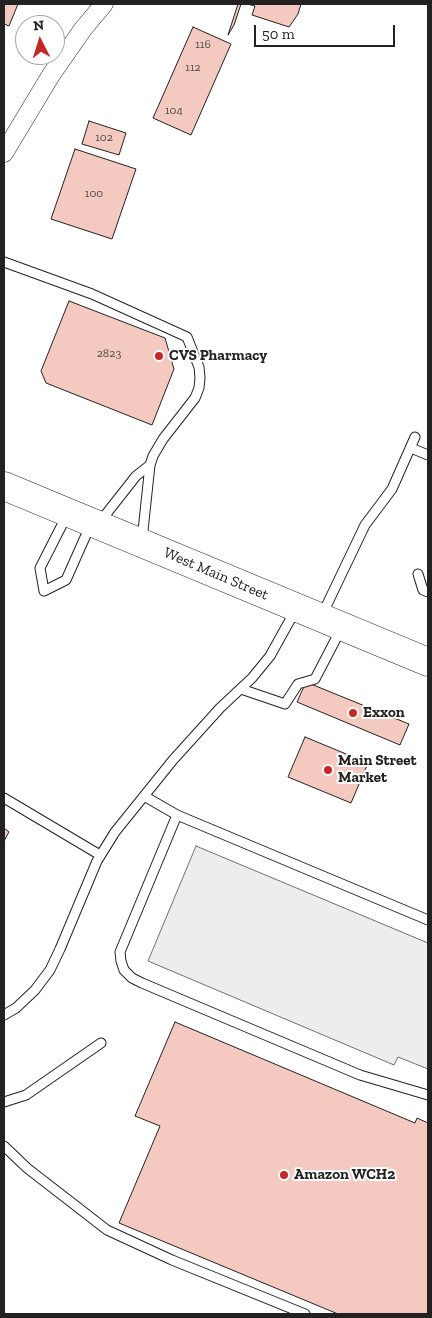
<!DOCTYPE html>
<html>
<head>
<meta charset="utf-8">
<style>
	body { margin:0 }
	#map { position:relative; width:432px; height:1318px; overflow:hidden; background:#fff; font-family:"Zilla Slab",serif }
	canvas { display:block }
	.frame { position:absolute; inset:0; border:5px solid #222; pointer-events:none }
	.north { position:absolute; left:15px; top:15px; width:50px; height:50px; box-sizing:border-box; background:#fff; border:1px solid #a7a7a7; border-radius:50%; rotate:355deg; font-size:14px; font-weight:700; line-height:20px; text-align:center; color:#222 }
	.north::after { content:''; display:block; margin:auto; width:18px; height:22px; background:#c62828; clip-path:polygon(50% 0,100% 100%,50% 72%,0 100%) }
	.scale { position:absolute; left:254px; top:25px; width:141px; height:22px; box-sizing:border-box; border:2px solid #222; border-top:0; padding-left:6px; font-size:15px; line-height:18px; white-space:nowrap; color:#222; -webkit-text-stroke:4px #fff; paint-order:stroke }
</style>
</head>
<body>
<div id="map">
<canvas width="432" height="1318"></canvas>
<div class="frame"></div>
<div class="north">N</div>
<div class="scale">50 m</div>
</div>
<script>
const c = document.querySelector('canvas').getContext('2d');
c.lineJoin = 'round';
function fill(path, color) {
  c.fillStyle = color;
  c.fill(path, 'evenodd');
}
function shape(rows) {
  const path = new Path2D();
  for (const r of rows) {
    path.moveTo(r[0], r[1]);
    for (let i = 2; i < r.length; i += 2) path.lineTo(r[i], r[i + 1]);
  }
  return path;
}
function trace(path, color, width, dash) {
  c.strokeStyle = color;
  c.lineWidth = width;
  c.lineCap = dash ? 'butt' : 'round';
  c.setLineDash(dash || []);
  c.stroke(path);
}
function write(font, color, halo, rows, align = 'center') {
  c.font = font + ' "Zilla Slab",serif';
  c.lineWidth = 4;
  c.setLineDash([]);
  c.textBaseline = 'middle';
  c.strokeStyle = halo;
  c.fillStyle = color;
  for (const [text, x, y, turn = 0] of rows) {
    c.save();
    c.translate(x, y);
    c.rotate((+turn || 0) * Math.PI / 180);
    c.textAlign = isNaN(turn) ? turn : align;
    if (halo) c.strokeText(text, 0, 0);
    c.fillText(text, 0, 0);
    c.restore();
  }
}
const parking = shape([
	[196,846,428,943,428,1069,398,1057,394,1065,148,961,196,846]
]);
fill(parking, '#ededed');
trace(parking, '#6f6f6f', 1);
const building = shape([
	[4,4,18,4,9,26,4,24,4,4],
	[238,4,241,4,234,25,228,35,238,4],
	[247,4,301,4,298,14,289,27,252,15,255,6,247,4],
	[193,27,231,44,191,135,153,118,193,27],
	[89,121,126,133,119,155,82,144,89,121],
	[75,149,136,169,112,239,51,219,75,149],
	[69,301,165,338,174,369,152,425,46,383,41,371,69,301],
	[306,682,409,724,400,745,297,702,306,682],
	[305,737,368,763,351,803,288,777,305,737],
	[4,828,9,832,4,841,4,828],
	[175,1022,415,1123,417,1118,428,1123,428,1314,338,1314,119,1223,160,1126,135,1116,175,1022]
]);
fill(building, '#f3c9c0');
trace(building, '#222', 1);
const lane = shape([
	[4,262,92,294,187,337,199,367,200,378,199,388,195,398,163,439,153,456,150,465,142,540],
	[411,448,428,455],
	[67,515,40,568,44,591,66,580,90,526],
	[99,523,136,476,150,465],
	[418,574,423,590,428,592],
	[322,615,365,525,392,489,415,437],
	[241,689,285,704,298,684,315,679,341,629],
	[144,796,177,815,428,920],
	[4,798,100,855],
	[177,815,120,952,121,961,124,970,132,978,142,983,360,1075,428,1095],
	[4,1015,16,1008,35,990,50,970,60,949,97,861,115,832,173,760,220,708,252,678,270,656,295,611],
	[4,1102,26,1095,101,1043],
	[4,1146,27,1168,107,1230,172,1260,305,1314]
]);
const street = shape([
	[4,153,51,75,83,29,104,4]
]);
const primary = shape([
	[4,486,428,662]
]);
trace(lane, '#222', 11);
trace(street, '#222', 19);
trace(primary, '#222', 29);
trace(lane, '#fff', 9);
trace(street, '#fff', 18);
trace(primary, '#fff', 28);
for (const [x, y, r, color] of [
	[159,356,5,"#c62828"],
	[353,713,5,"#c62828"],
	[328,770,5,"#c62828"],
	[284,1175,5,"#c62828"]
]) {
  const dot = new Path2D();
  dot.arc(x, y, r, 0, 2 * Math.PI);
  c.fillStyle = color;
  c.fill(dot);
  trace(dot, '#fff', 2);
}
write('12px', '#564c4a', null, [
	["116",203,45],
	["112",193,68],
	["104",174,111],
	["102",104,138],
	["100",94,194],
	["2823",109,354]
]);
write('bold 15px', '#222', '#fff', [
	["CVS Pharmacy",169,356],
	["Exxon",363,713],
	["Main Street",338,761],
	["Market",338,778],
	["Amazon WCH2",294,1175]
], 'left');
write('15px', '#222', '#fff', [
	["West Main Street",216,574,23]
]);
</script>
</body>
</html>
